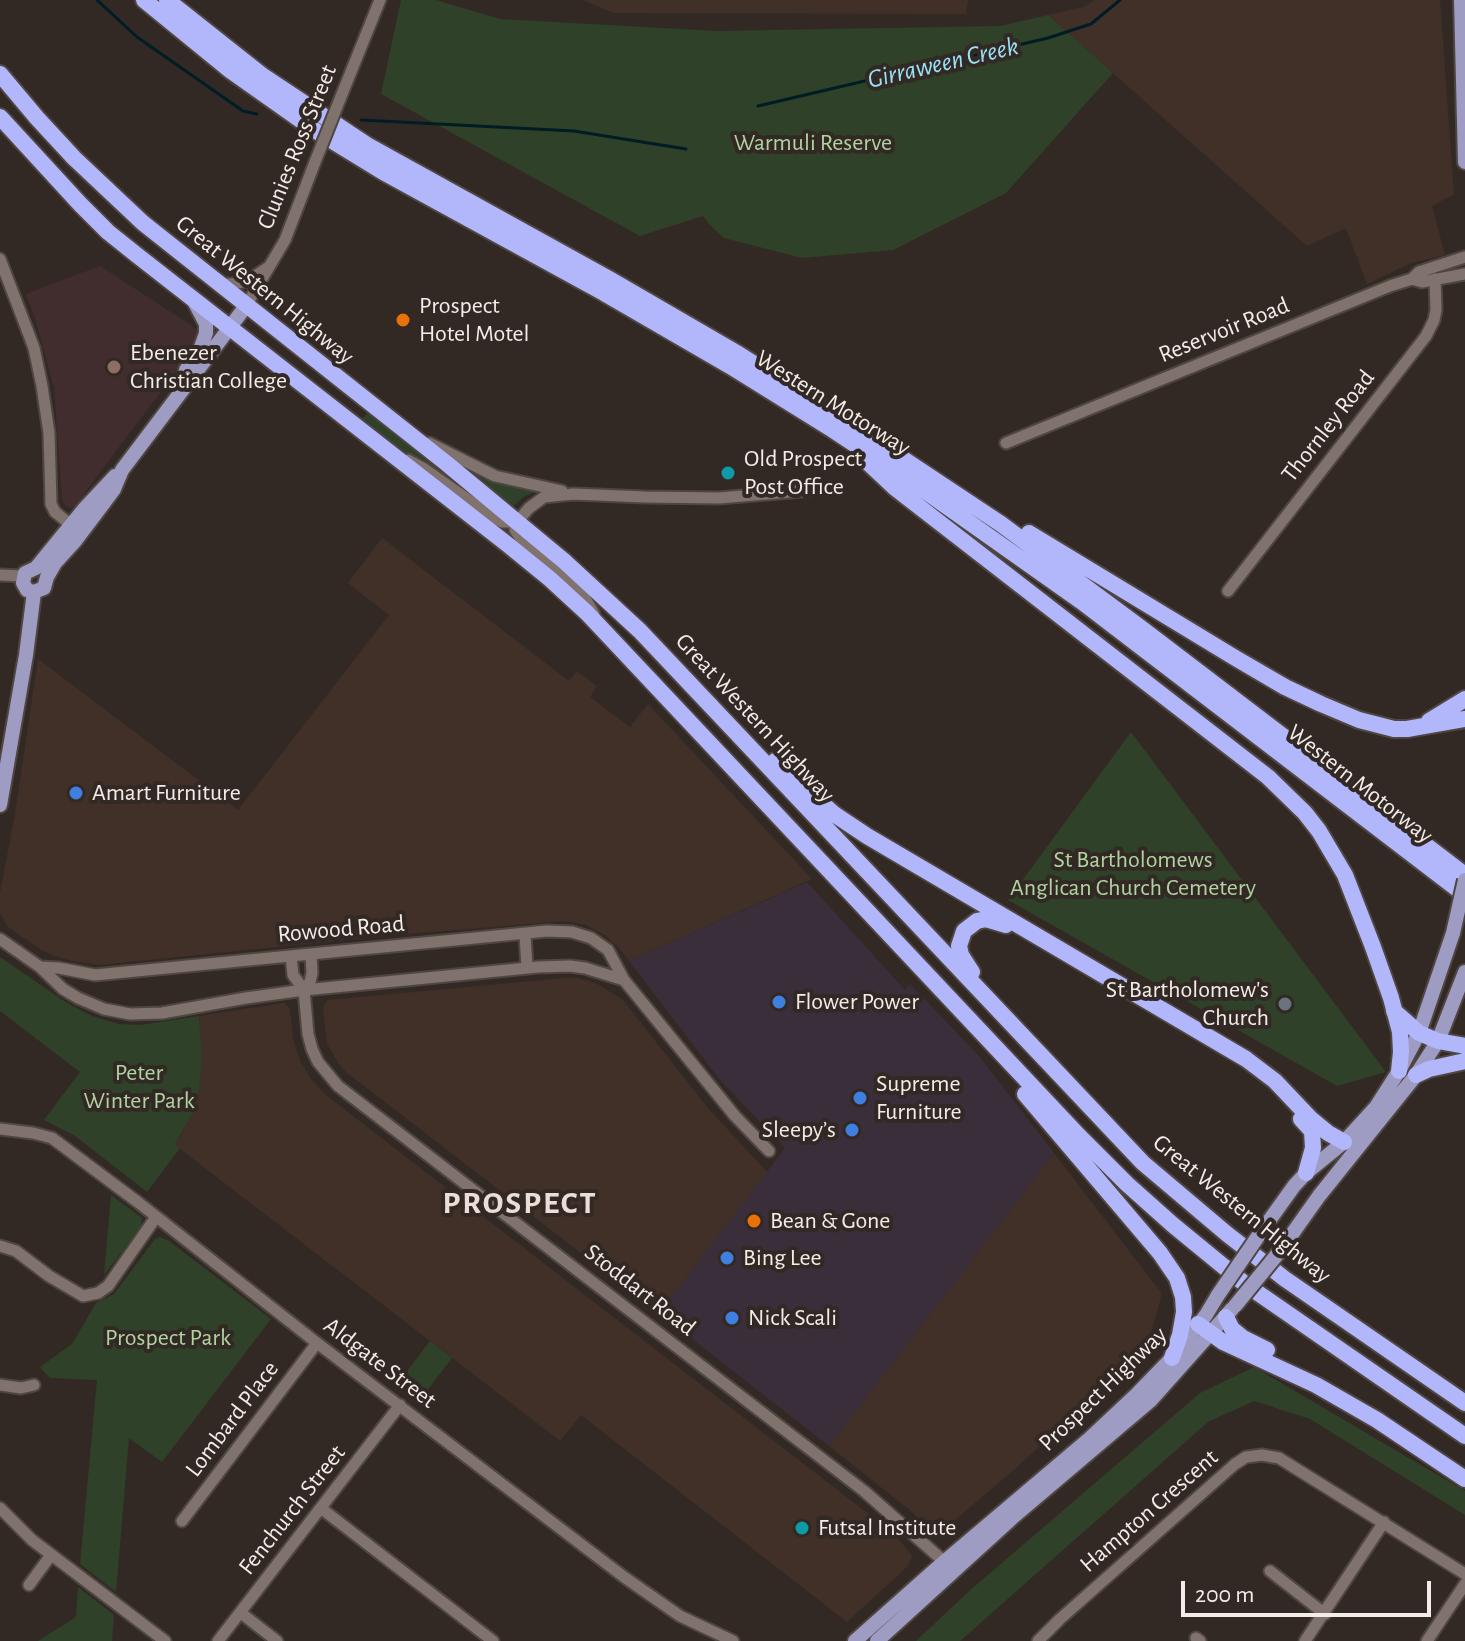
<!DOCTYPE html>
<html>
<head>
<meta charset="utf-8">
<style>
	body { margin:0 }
	#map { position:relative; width:1465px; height:1641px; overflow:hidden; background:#332924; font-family:"Alegreya Sans",sans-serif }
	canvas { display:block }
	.scale { position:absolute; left:1181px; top:1581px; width:250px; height:36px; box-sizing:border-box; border:4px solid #f3ece8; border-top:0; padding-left:10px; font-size:24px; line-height:28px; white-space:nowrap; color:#f3ece8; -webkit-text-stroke:6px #332924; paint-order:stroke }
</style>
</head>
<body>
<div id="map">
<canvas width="1465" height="1641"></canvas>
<div class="scale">200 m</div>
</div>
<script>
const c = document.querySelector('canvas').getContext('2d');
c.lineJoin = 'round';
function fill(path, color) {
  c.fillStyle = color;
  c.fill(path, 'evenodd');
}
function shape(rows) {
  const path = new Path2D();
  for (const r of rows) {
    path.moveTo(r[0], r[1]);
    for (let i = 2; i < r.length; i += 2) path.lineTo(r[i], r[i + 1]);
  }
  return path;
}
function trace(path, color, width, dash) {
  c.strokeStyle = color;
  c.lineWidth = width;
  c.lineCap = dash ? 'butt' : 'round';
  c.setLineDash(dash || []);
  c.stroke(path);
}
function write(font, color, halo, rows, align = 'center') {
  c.font = font + ' "Alegreya Sans",sans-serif';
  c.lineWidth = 8;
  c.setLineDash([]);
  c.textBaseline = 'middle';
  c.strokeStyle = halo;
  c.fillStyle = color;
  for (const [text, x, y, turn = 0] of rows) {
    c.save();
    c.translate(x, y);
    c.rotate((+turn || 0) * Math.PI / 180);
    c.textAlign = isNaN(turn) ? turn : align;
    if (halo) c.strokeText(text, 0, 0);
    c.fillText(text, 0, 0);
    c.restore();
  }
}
fill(shape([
	[807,882,905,990,910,984,979,1056,1054,1153,829,1446,659,1313,785,1148,721,1081,629,961]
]), '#3b2e3b');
fill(shape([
	[583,0,968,0,966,14,613,13],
	[1095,0,1440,0,1454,194,1432,206,1445,255,1411,263,1367,284,1346,228,1307,246,1048,15,1083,7],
	[382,538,569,681,577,671,597,686,590,697,630,727,648,704,812,879,629,961,620,949,605,935,586,925,565,921,394,935,99,965,72,961,55,956,40,949,8,927,0,913,0,893,15,814,38,659,238,810,389,615,348,583],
	[565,978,577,978,596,983,623,1000,707,1107,767,1172,659,1313,346,1072,338,1063,327,1043,323,1010,324,1005,328,1000],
	[284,1003,290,1009,293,1039,301,1063,311,1079,327,1096,888,1529,909,1551,912,1557,908,1566,847,1622,581,1415,560,1441,559,1440,175,1145,194,1111,199,1093,202,1058,199,1016],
	[1054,1153,1162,1294,1146,1350,1008,1475,949,1525,939,1530,929,1529,924,1525,910,1510,829,1446]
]), '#413028');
fill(shape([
	[100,266,197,329,195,347,97,476,75,507,70,508,65,506,62,499,54,388,35,318,26,294]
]), '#412d2e');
fill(shape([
	[401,0,436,0,500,19,717,31,1000,26,1048,15,1113,73,1006,193,893,250,802,258,724,238,709,224,703,216,640,236,381,94],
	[368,412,481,501,425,466,361,420],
	[462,465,504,483,535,490,535,492,525,496,512,507,509,507,460,466],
	[1131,732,1386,1072,1337,1086,1008,900],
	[0,957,67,1003,92,1016,119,1024,140,1025,199,1016,202,1058,199,1093,194,1111,175,1144,180,1148,147,1192,75,1136,44,1120,80,1072,0,1011],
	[111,1195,142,1218,141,1227,104,1275],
	[160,1237,169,1241,271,1319,162,1462,129,1438,116,1592,80,1564,97,1380,50,1378,40,1367,72,1344,96,1303,114,1294,155,1239],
	[430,1341,452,1358,419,1401,397,1384],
	[1254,1367,1465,1491,1465,1515,1310,1419,1254,1401,1208,1422,960,1641,916,1641,967,1593,1200,1393],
	[78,1587,114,1615,112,1641,38,1641,76,1617]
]), '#2f4128');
trace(shape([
	[97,0,137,37,243,111,257,114],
	[758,106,1048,38,1091,24,1120,0],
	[361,120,574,131,686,149]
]), '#001c24', 3);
const minor = shape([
	[340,99,380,0],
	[0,259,34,348,42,386,49,433,51,504,55,512,71,525],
	[1412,279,1422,282,1465,274],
	[221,284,232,284,248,281,267,268],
	[246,306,285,240,315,162],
	[429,443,495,476,562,491],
	[1006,443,1390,286,1412,279,1419,272,1465,257],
	[408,460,423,468,496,519,502,522,517,522],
	[0,575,23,576],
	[1228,591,1426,336,1434,320,1436,310,1435,279],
	[594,614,585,598,523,542,515,530,517,522,529,508,544,497,573,494,645,497,719,498,837,488],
	[525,934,527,968],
	[0,939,40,967,63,989,78,998,104,1009,130,1014,162,1013,246,998,304,990,538,967,570,966,585,968,624,980],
	[291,956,293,975,304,990,308,1034,312,1049,318,1062,338,1086,864,1491,948,1565],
	[40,967,59,968,95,975,547,931,572,932,591,938,608,950,624,980,735,1116,769,1151],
	[304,990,310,982,312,973,311,954],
	[0,1129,33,1133,52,1138,139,1203,317,1343,624,1577,680,1616,733,1641],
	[0,1246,16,1251,49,1276,83,1296,98,1293,108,1286,156,1217],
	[0,1385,21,1388,34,1385],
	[0,1508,32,1540,165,1641],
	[322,1509,493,1641],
	[182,1521,317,1343],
	[1270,1571,1325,1614],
	[29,1585,51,1555],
	[241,1613,277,1641],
	[1196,1638,1200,1641],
	[218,1641,400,1405],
	[1038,1641,1060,1619,1235,1464,1246,1457,1262,1455,1279,1458,1465,1574],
	[1305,1641,1384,1522],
	[1427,1641,1465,1584]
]);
const major = shape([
	[1461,0,1465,162],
	[186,370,200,350,206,333,206,324,195,303],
	[34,592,44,588,47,577,55,563,75,541,103,504,114,489,122,470,246,306],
	[34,592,27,590,23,583,25,573,36,568,85,508,115,476],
	[0,805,26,655,34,592],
	[1261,1232,1294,1186,1306,1173,1344,1142,1376,1107,1399,1071,1419,1033,1453,933],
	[1280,1251,1319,1196,1416,1075,1438,1041,1465,972],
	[855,1641,945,1561,1089,1439,1138,1393,1172,1358,1206,1315,1218,1295],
	[877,1641,1012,1518,1150,1401,1232,1309]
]);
const highway = shape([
	[144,0,231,71,316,131,383,172,604,293,730,366,833,430,915,484,1082,602,1465,895],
	[167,0,263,76,367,145,611,280,740,355,864,433,1001,524,1141,628,1465,875],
	[0,74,37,118,74,158,143,223,446,463,564,561,640,631,1143,1163,1227,1234,1285,1279,1465,1403],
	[0,117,80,204,108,232,138,256,507,544,550,579,587,613,1079,1136,1127,1184,1173,1225,1245,1284,1465,1436],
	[863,458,895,488,1268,777,1305,813,1319,831,1345,875,1373,947,1391,998,1400,1032,1401,1052,1399,1071],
	[1029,533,1237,659,1285,687,1321,704,1359,720,1394,729,1407,729,1465,719],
	[1429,721,1465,699],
	[775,761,834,814,867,836,1246,1059,1275,1081,1311,1119,1328,1133,1344,1142],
	[972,972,961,955,959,946,964,931,977,921,986,919,1006,925],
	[1394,1011,1419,1033,1438,1041,1465,1046],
	[1416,1075,1429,1069,1465,1061],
	[1025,1094,1160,1253,1177,1278,1183,1297,1184,1312,1180,1335,1172,1358],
	[1301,1119,1312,1131,1313,1148,1306,1173],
	[1226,1317,1232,1329,1243,1338,1267,1350],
	[1198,1324,1223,1342,1316,1385,1377,1420,1465,1479]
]);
trace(minor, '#4f4642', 15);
trace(major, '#4f4642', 18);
trace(highway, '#4f4642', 20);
trace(minor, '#80736d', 11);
trace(major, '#9e9cc3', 14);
trace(highway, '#b2b7fc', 16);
const minorBridge = shape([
	[315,162,340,99]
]);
const majorBridge = shape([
	[1453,933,1465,880],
	[1218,1295,1261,1232],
	[1235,1306,1280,1251]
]);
trace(minorBridge, '#4f4642', 15, []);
trace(majorBridge, '#4f4642', 18, []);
trace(minorBridge, '#80736d', 11);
trace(majorBridge, '#9e9cc3', 14);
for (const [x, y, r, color] of [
	[403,320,8,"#e8710a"],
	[114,367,8,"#8d6e63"],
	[728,473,8,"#0f9aa8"],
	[76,793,8,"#3f7fe0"],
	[779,1002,8,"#3f7fe0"],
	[1285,1004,8,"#6b7280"],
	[860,1098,8,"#3f7fe0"],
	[852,1130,8,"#3f7fe0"],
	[754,1221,8,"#e8710a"],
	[727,1258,8,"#3f7fe0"],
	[732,1318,8,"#3f7fe0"],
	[802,1528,8,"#0f9aa8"]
]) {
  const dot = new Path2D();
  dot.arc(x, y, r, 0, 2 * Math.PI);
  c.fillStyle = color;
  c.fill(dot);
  trace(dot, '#332924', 3);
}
write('24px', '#b0d4a1', '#332924', [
	["Warmuli Reserve",813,143],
	["St Bartholomews",1133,860],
	["Anglican Church Cemetery",1133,888],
	["Peter",139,1073],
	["Winter Park",139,1101],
	["Prospect Park",168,1338]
]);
write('24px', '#f3ece8', '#332924', [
	["Clunies Ross Street",297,147,-68],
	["Great Western Highway",265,290,39],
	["Reservoir Road",1224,330,-22],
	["Western Motorway",833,403,32],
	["Thornley Road",1328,426,-52],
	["Great Western Highway",755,718,47],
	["Western Motorway",1360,784,38],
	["Rowood Road",341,929,-5],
	["Great Western Highway",1242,1209,39],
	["Stoddart Road",640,1290,38],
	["Aldgate Street",380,1363,37],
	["Prospect Highway",1103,1389,-44],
	["Lombard Place",232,1419,-53],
	["Fenchurch Street",292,1510,-52],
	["Hampton Crescent",1149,1511,-41]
]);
write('24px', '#f3ece8', '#332924', [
	["Prospect",419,306],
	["Hotel Motel",419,334],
	["Ebenezer",130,353],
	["Christian College",130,381],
	["Old Prospect",744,459],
	["Post Office",744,487],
	["Amart Furniture",92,793],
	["St Bartholomew's",1269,990,"right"],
	["Church",1269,1018,"right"],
	["Flower Power",795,1002],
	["Supreme",876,1084],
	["Furniture",876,1112],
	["Sleepy’s",836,1130,"right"],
	["Bean & Gone",770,1221],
	["Bing Lee",743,1258],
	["Nick Scali",748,1318],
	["Futsal Institute",818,1528]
], 'left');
write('italic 26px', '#99e3f9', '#332924', [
	["Girraween Creek",943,63,-13]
]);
c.letterSpacing = '2px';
write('bold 32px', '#ecddd7', '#332924', [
	["PROSPECT",520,1203]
]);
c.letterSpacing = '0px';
</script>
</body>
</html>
